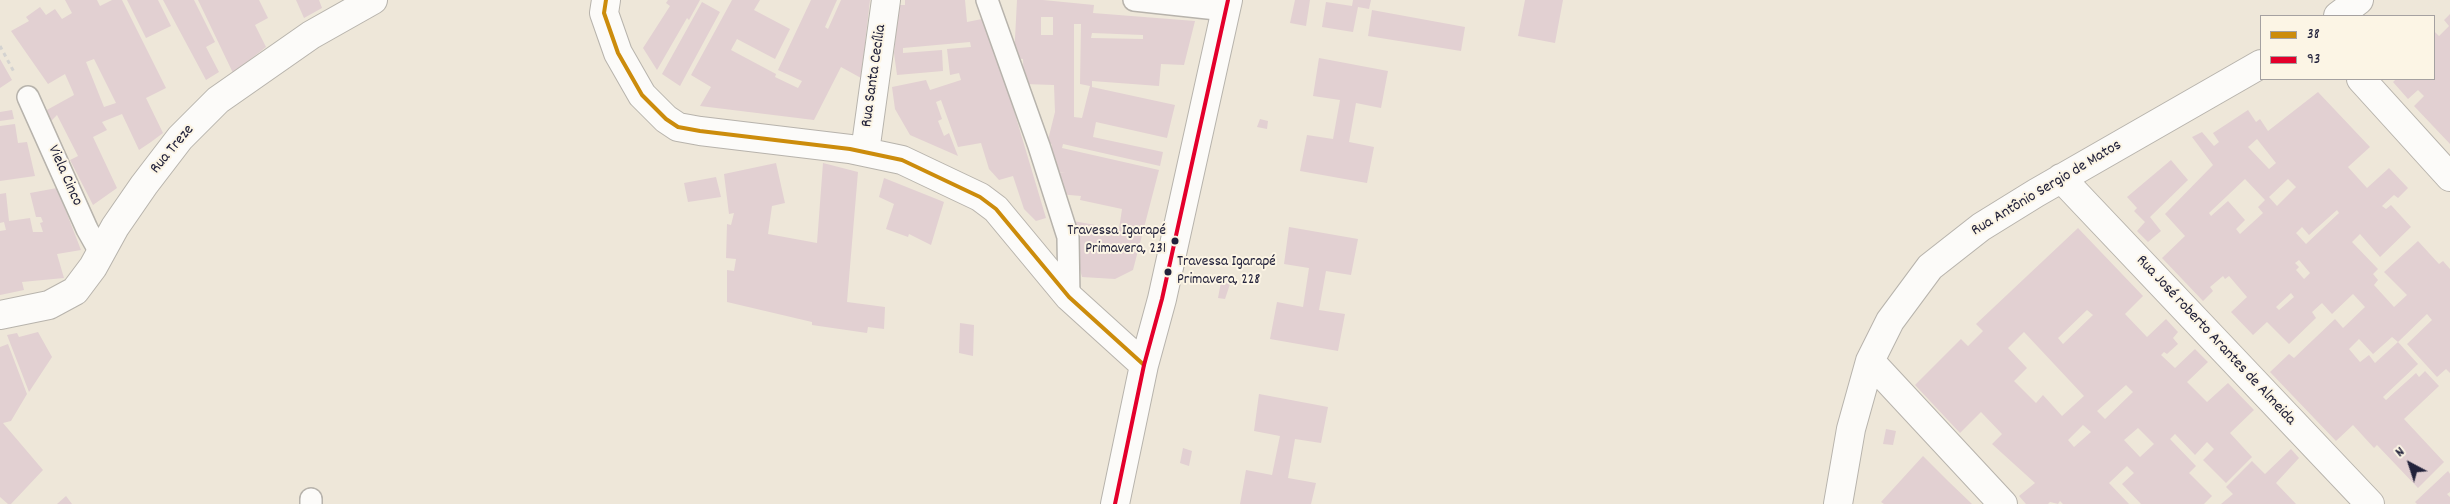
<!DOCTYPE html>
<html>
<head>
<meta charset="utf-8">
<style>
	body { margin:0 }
	#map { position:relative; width:2450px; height:504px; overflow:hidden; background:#eee7d9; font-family:Dekko,sans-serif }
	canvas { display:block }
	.legend { position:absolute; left:2260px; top:15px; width:175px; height:65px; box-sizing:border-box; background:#fcf5e5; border:1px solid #a5a1a1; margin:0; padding:6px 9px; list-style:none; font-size:15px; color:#22223b }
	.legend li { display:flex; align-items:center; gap:10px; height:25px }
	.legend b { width:25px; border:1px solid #a5a1a1 }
	.north { position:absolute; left:2385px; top:439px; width:50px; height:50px; -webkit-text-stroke:4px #fcf5e5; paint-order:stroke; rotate:320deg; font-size:14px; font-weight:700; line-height:20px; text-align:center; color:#22223b }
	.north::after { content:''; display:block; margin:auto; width:18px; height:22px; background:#22223b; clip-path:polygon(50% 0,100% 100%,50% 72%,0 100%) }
</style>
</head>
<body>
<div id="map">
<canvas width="2450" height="504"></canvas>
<ul class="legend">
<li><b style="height:6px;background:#cc8c0c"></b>38</li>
<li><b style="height:6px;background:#e4002b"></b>93</li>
</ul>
<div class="north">N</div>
</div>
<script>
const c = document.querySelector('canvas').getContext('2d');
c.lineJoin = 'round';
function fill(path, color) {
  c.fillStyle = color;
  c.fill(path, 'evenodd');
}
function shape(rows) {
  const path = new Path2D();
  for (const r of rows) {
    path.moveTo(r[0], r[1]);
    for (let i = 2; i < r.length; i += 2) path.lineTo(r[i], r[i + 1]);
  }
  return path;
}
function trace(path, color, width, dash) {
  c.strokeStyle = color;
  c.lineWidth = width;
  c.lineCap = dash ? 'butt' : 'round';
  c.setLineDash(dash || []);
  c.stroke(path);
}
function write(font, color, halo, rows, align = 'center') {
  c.font = font + ' Dekko,sans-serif';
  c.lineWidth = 4;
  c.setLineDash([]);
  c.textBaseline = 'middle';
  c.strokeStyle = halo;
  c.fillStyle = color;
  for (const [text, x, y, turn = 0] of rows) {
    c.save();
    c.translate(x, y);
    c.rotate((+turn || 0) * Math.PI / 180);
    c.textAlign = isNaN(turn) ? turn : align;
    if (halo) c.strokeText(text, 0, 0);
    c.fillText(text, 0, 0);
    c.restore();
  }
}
fill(shape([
	[65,0,97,0,100,6,112,0,122,0,166,88,146,98,163,133,151,142,139,150,122,114,102,122,107,130,93,137,117,188,93,205,70,160,78,156,57,115,51,121,45,111,74,95,73,92,65,74,48,84,11,31,29,21,26,17,40,7,46,15,55,9,62,19,72,13],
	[94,59,116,103,104,107,86,62],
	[127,0,158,0,171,26,146,38],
	[163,0,194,0,215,42,206,47,219,72,206,80],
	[198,0,259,0,268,18,255,25,266,47,233,73],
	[296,0,319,0,322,8,304,18],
	[668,0,700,0,689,20,687,18,657,70,643,48,670,6,666,3],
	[732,0,760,0,754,10,790,29,775,59,737,39,731,50,776,74,775,77,798,88,802,81,778,70,811,0,837,0,825,27,828,29,841,0,870,0,861,78,841,67,814,120,700,106,711,87,691,75],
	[905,0,965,0,967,22,982,19,1012,104,1046,218,1036,221,1024,209,1013,176,999,180,989,169,981,143,958,147,941,100,936,102,942,119,938,121,944,136,949,133,958,156,910,135,895,109,892,87,926,80,930,90,961,80,959,73,950,75,947,49,971,47,970,42,903,48,903,53,942,50,943,71,897,75,894,53,899,5,905,5],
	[1017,0,1043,0,1094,5,1093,13,1195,21,1184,65,1161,64,1159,86,1092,81,1092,87,1175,105,1167,138,1096,122,1093,137,1163,152,1160,166,1063,144,1062,148,1159,170,1133,270,1115,279,1082,277,1067,220,1119,229,1122,209,1080,200,1081,196,1058,194,1051,171,1066,173,1051,170,1052,145,1048,140,1055,112,1054,85,1024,84,1023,59,1014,58],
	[1041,17,1053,17,1053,35,1041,35],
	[1074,24,1081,24,1080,84,1090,86,1082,118,1074,117],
	[1092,33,1143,35,1143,39,1091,38],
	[1295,0,1310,0,1306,26,1290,23],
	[1353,0,1371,0,1369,9,1358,7,1353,32,1322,27,1326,2,1352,6],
	[1525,0,1563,0,1555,43,1518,36],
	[702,2,720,12,680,86,662,74],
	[1372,10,1465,27,1461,51,1368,36],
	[2450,14,2450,144,2414,106,2424,96,2418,90,2408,99,2393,82,2396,79,2434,79,2434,31,2439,36,2449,26,2444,20],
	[1319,58,1388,71,1381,108,1356,103,1349,142,1374,147,1367,183,1300,171,1307,135,1333,139,1340,100,1313,96],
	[0,59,12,80,0,88],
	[2318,92,2370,147,2348,167,2367,188,2389,168,2408,188,2398,198,2394,195,2382,206,2386,209,2391,205,2411,227,2380,257,2360,234,2352,242,2378,269,2373,274,2378,280,2374,285,2394,307,2407,295,2384,272,2418,241,2439,264,2443,261,2450,269,2450,373,2446,369,2437,377,2407,344,2432,320,2427,314,2398,342,2418,364,2383,397,2386,400,2416,373,2419,377,2425,371,2439,386,2404,419,2444,462,2418,488,2377,445,2374,448,2353,425,2336,441,2270,372,2289,354,2294,358,2335,319,2343,328,2365,307,2353,294,2332,314,2322,303,2312,312,2316,318,2289,344,2267,322,2253,335,2231,312,2247,297,2229,276,2225,279,2223,276,2210,287,2213,291,2203,301,2162,258,2185,236,2165,214,2213,165,2192,137,2202,132,2214,146,2219,142,2213,133,2248,110,2256,122,2260,119,2268,131],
	[2257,139,2276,163,2269,169,2248,147],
	[2245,179,2265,200,2258,207,2263,213,2240,234,2236,229,2245,220,2228,201,2211,216,2209,213],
	[2288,179,2296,187,2277,206,2269,197],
	[2337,210,2339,213,2306,244,2296,233,2302,227,2309,235],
	[2299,260,2310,273,2304,279,2296,270,2299,267,2295,263],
	[2291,293,2294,297,2279,310,2276,307],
	[2392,337,2398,342,2375,363,2369,355,2360,362,2349,349,2359,339,2373,354],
	[12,110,14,119,0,121,0,112],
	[1260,119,1268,121,1267,129,1257,127],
	[15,124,18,143,27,142,35,176,0,181,0,126],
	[2171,160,2188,180,2150,217,2161,231,2148,242,2137,231,2145,222,2134,211,2137,208,2127,197],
	[776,163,785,203,772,206,768,234,817,243,823,163,858,172,847,302,885,307,884,329,868,327,867,333,812,325,812,322,727,302,727,270,734,271,736,259,726,258,727,224,731,225,734,213,729,214,724,174],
	[716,177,721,197,688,202,684,183],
	[884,178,944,202,931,245,909,234,908,237,886,229,894,204,879,197],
	[57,188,81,250,57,254,64,278,22,282,24,290,0,295,0,231,6,230,4,222,0,223,0,194,6,193,9,221,30,218,33,232,43,232,40,223,43,222,41,217,36,217,30,193],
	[1289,227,1358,239,1351,275,1326,271,1319,310,1345,314,1338,351,1270,339,1277,302,1303,307,1309,268,1284,264],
	[2078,228,2143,296,2125,314,2147,337,2166,319,2178,332,2173,338,2178,344,2167,354,2164,352,2161,355,2175,368,2195,349,2208,362,2187,382,2207,402,2228,383,2254,410,2230,433,2252,457,2226,483,2203,460,2214,449,2207,442,2195,455,2175,434,2170,439,2196,466,2189,473,2212,496,2204,504,2141,504,2122,484,2134,473,2127,466,2109,483,2129,504,2063,504,2060,501,2058,504,2050,502,2048,504,2026,504,2019,496,2035,483,1992,444,2002,434,1981,412,1960,433,1915,385,1961,339,1968,346,1983,331,1976,324],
	[2087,310,2093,315,2063,344,2058,338],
	[2024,332,2084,396,2062,416,2043,395,2036,403,2014,381,2027,368,2008,348],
	[2126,385,2133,392,2105,419,2097,411],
	[2083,425,2091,432,2074,447,2068,440],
	[2138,428,2154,444,2140,457,2124,440],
	[1221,282,1230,284,1225,299,1218,298],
	[960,323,974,325,973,356,959,353],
	[38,332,52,357,29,392,7,335,17,333,19,337],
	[8,344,27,394,11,421,3,423,43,470,11,504,8,504,0,497,0,347],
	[1259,394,1328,407,1321,443,1295,439,1288,478,1316,483,1311,504,1240,504,1246,470,1272,475,1280,436,1254,431],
	[1886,429,1896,431,1893,445,1883,444],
	[1183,448,1192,451,1189,466,1180,463],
	[2291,449,2299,458,2276,483,2296,504,2221,504,2233,494,2226,487,2252,461,2265,474],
	[1923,456,1948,481,1972,504,1884,504,1881,502],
	[2448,471,2450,474,2450,492,2447,494,2450,497,2450,504,2417,504,2415,502],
	[66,496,72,504,57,504]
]), '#e2d0d2');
const lane = shape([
	[987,0,1039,146,1068,237,1069,297],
	[1134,0,1226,10],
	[28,97,87,229,101,254],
	[311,499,311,504]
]);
const street = shape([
	[606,0,604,13,618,53,642,95,666,119,678,127,700,131,850,149,902,160,980,197,996,209,1069,297,1144,365],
	[2338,16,2359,0],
	[2361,79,2450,177],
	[865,152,886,0],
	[2061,178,2370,504],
	[0,315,49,305,75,291,93,267,115,227,144,185,180,138,218,100,311,35,373,0],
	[1870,361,2003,504],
	[1115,504,1144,365,1162,299,1228,0],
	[1838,504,1851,429,1870,361,1890,321,1930,267,1981,227,2036,193,2261,64]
]);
trace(lane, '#b7b3ac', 24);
trace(street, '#b7b3ac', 30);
trace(shape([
	[0,46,14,72]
]), '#d4d3d1', 3, [4, 4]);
trace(lane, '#fcfbf9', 21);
trace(street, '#fcfbf9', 28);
trace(shape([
	[606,0,604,13,618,53,642,95,666,119,678,127,700,131,850,149,902,160,980,197,996,209,1069,297,1144,365]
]), '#cc8c0c', 4);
trace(shape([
	[1115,504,1144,365,1162,299,1228,0]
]), '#e4002b', 4);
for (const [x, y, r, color] of [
	[1175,241,4.5,"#22223b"],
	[1168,272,4.5,"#22223b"]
]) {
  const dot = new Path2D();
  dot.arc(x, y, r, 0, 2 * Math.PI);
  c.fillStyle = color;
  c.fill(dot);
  trace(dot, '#fcf5e5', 2);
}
write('15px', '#22223b', '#fcf5e5', [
	["Travessa Igarapé",1166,232],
	["Primavera, 231",1166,250],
	["Travessa Igarapé",1177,263,"left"],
	["Primavera, 228",1177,281,"left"]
], 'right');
write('16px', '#22223b', '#fcf5e5', [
	["Rua Santa Cecília",875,76,-82],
	["Rua Treze",173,150,-50],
	["Viela Cinco",64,176,66],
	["Rua Antônio Sergio de Matos",2047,189,-31],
	["Rua José roberto Arantes de Almeida",2215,341,47]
]);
</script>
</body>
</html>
